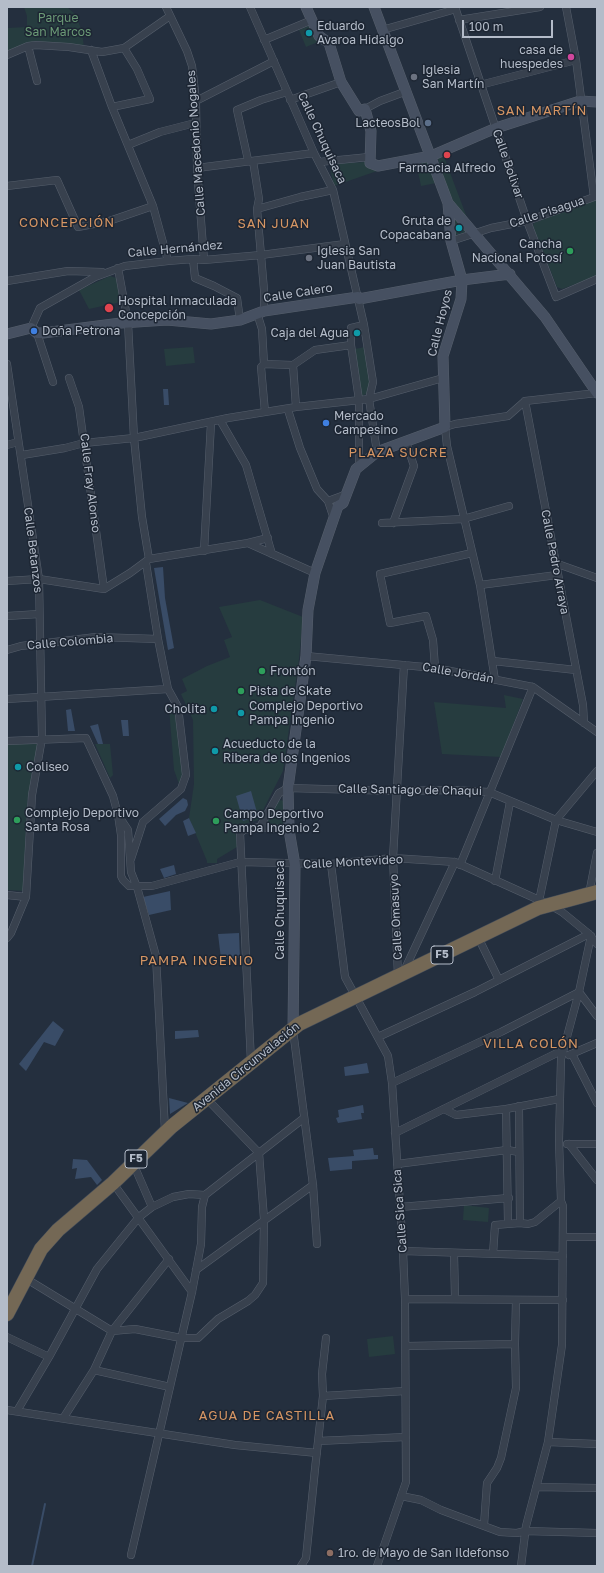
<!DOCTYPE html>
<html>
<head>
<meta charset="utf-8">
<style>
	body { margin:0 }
	#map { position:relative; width:604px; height:1573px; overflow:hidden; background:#242f3e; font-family:"Golos Text",sans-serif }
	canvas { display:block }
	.frame { position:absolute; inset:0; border:8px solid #b4bcc9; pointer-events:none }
	.scale { position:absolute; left:462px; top:20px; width:91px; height:18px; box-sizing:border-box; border:2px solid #b4bcc9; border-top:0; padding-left:5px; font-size:12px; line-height:14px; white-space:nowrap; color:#b4bcc9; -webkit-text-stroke:3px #1d2633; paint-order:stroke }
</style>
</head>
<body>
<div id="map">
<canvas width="604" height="1573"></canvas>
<div class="frame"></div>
<div class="scale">100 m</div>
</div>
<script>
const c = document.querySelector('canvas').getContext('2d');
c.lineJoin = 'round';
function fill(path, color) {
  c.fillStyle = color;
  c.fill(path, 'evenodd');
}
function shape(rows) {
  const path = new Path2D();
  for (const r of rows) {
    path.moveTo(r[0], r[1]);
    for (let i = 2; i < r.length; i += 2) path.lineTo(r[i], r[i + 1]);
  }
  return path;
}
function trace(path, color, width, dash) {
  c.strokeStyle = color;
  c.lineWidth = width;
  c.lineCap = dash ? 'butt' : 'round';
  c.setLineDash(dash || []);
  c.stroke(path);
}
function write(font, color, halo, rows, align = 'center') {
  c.font = font + ' "Golos Text",sans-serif';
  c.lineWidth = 3;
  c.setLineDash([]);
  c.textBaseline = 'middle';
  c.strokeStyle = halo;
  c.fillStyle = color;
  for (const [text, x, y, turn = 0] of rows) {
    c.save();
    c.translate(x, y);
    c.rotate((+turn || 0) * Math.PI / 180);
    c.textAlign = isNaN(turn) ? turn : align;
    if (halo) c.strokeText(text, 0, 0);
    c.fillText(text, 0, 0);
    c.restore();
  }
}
fill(shape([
	[24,7,67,7,75,14,82,31,84,48,36,41,7,52,7,28,27,27,27,16],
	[311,25,318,42,306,47,299,30],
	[443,154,469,223,458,210,448,190,437,156],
	[427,161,436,183,421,186,416,163],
	[365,162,369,168,377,171,334,186,330,168,332,164],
	[597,199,597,276,562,289,557,287,533,226,534,223],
	[455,216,466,232,455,235],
	[110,276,116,278,121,302,89,309,79,290],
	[193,347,195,363,166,366,164,349],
	[365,347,370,382,368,393,362,396,360,394,355,349],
	[260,600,303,617,299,659,283,771,258,820,235,827,237,847,217,859,217,863,207,863,207,861,189,818,194,784,193,720,181,694,187,691,182,679,207,666,230,657,224,640,232,637,219,607],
	[504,695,523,699,501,757,442,754,434,702,506,708],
	[174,706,183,773,179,784,174,770,169,708],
	[38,742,27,804,23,891,7,890,7,744],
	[95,744,110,744,113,775,110,778],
	[281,800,285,802,285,826,269,825,267,823,277,802],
	[464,1205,489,1208,488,1222,463,1220],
	[393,1336,395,1354,369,1357,367,1339]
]), '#263c3f');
fill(shape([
	[163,389,168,389,169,405,164,405],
	[163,567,165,598,174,648,168,650,154,568],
	[71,709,75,731,68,731,66,710],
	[121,720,128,720,129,736,123,736],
	[98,724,103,744,98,744,90,726],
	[251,791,258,816,243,821,236,796],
	[183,798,187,800,188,805,185,811,176,815,165,826,159,819],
	[189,818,196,833,188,836,183,821],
	[174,865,176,874,164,878,160,869],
	[170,891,171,910,149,915,143,897],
	[239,933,240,958,221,959,218,934],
	[53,1021,64,1030,55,1046,44,1042,26,1071,19,1064],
	[198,1030,199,1037,175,1039,175,1031],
	[367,1063,369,1073,345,1076,344,1067],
	[169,1098,188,1103,170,1114],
	[363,1105,364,1113,361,1113,362,1119,338,1123,336,1118,339,1117,338,1110],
	[373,1148,374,1155,378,1155,378,1159,352,1161,352,1169,330,1171,328,1158,354,1156,353,1150],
	[73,1159,87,1160,102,1180,97,1185,91,1177,75,1179,77,1168,72,1169]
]), '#394c67');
trace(shape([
	[32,1566,45,1504]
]), '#394c67', 2);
const street = shape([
	[166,7,187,51,192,66,196,101,197,168,204,260],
	[250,7,314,153,333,190,364,325,373,382,369,399,377,452],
	[455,7,527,221,556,297,597,279],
	[566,7,576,60,594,197],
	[459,20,540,7],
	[382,30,456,9],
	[264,40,312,20],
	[28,46,37,81],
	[91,50,112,107,153,206,168,261],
	[7,55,28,46,36,45,69,47,102,52,124,48,170,16],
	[480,85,576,60],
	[290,100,341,82],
	[196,101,274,61],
	[112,107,150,99,137,69,124,48],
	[365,109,380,101,407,91],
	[128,145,160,132,195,123],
	[248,160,237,110,261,100,287,92],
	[253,161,259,199,257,209,264,290,264,311],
	[319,162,369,157],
	[197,168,314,153],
	[7,186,57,180,78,227,109,221,153,206],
	[257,209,300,197,333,190],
	[451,241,491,228,527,221,597,196],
	[193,259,195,278,214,286,237,298,240,320],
	[118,268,128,323,134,438,142,517,149,559],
	[7,281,68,271,102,272],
	[257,313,262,329,264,364,261,367,265,412],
	[31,328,40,308,95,277,125,266,168,261,193,259,204,260,261,255,345,244],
	[37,333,53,382],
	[7,364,39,579,42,738,32,795,26,897,11,933,7,938],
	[264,364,293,365],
	[69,378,79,407,104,589],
	[525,401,583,705,584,723],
	[296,407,293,365,315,350,351,345],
	[288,410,300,448,317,489,328,501,334,519],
	[220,420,246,465,272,554],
	[7,445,18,442],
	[22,455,65,448,84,443,134,438,228,418,296,407,369,399,443,378],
	[359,467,359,400,351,345,351,328,364,325],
	[328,501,347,494],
	[382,523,463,519,509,506],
	[393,523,414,466,406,442],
	[248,543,268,538],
	[204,551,211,423],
	[555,563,597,578],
	[7,581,39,579,104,589,130,573,149,559,248,543,315,573],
	[480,585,557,575],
	[7,616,39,614],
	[7,650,21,646,96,637,158,639],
	[306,656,435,668,533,687,597,732],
	[493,661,576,670],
	[435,668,433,640,426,616,390,623,380,574,472,553],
	[495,680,480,585,447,446,445,427,455,424,508,416,525,401,597,393],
	[7,699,168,689],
	[7,741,86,738,113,796,118,815,128,830,131,872,137,887,156,956,165,1131],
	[118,815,121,835,121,876,123,880,129,886,152,886,240,862,331,864,393,858,455,862,550,905,562,912,589,934,597,944],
	[260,827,279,793,288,788,396,791,452,790,489,792,556,820,597,832],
	[131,859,143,822,181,789,186,775,178,707,168,689,158,639,146,563],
	[331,864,345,977,388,1056,392,1083,403,1251,405,1299,406,1482,377,1566],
	[460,865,533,687],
	[495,881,510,802],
	[589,894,597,853],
	[7,895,26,897],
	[539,901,556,820,597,771],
	[478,937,499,980],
	[404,971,455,862],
	[398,976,393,858,404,665],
	[293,1030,313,1185,317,1244],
	[378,1037,475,992,589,934],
	[572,1054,597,1103],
	[569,1055,597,1043],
	[251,1062,240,833,244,830,260,827,289,830],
	[392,1083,501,1032,579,992,597,1016],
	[519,1106,520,1223],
	[444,1109,456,1115,506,1109,559,1099],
	[506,1109,508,1223],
	[395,1133,563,1050],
	[567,1144,597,1144],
	[569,1144,597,1180],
	[133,1163,152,1207],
	[397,1164,507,1150,519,1152],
	[113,1183,192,1292],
	[400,1207,509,1198],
	[563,1237,597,1237],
	[403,1251,563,1256],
	[454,1253,455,1298],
	[493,1254,495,1225,520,1223,528,1224,535,1222,561,1201],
	[196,1270,313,1185],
	[25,1278,112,1331,135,1329,181,1338,198,1338,218,1319,248,1301,255,1295,263,1283,264,1219,259,1153,207,1099],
	[405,1299,563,1300],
	[7,1337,49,1357],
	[406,1346,515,1344,516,1300],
	[94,1370,170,1387],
	[323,1396,405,1391],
	[7,1410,235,1445,317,1453],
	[17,1411,49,1357,97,1269,139,1217,152,1207,173,1197,189,1194,205,1195],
	[64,1417,94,1370,112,1331,169,1259],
	[318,1441,406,1437],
	[548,1442,597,1444],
	[536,1487,597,1488],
	[401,1496,421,1500,441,1510,500,1532,517,1533,525,1531,597,1533],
	[484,1525,487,1483,497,1468,501,1458,516,1388,515,1344],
	[131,1555,192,1292,201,1244,202,1207,205,1195,304,1118],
	[301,1566,306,1558,315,1469,323,1396,322,1374,326,1338],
	[521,1566,526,1526,548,1442,562,1345,563,1206,561,1201,559,1141,561,1059,579,992,591,936]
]);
const secondary = shape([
	[306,7,319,36,329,43,341,82,359,111,365,109,371,131,370,163,378,166,431,156,496,128,580,101,597,102],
	[448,203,545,317,597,393],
	[359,299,462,280,510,274],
	[7,334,31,328,37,333,43,333,121,323,167,320,211,324,240,320,264,311,358,297],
	[293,1030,295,865,289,830,288,788,306,656,308,610,315,573,338,506,343,503,356,469,377,452,445,427,443,356,461,299,462,280,451,241,448,203,374,7]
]);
const highway = shape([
	[7,1314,41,1249,58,1230,113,1183,171,1127,299,1024,538,908,597,892]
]);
trace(street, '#565f6c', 8);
trace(secondary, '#565f6c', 11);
trace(highway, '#434c59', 15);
trace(street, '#38414e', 7);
trace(secondary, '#465061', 10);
trace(highway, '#746855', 14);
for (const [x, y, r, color] of [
	[309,33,4,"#0f9aa8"],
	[571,57,4,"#d1479c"],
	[414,77,4,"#6b7280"],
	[428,123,4,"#5c6f8a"],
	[447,155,4,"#e0444e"],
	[459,228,4,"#0f9aa8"],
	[570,251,4,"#2e9e5b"],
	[309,258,4,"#6b7280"],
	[109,308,5,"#e0444e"],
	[34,331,4,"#3f7fe0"],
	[357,333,4,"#0f9aa8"],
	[326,423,4,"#3f7fe0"],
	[262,671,4,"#2e9e5b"],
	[241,691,4,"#2e9e5b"],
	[214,709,4,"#0f9aa8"],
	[241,713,4,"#0f9aa8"],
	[215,751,4,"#0f9aa8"],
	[18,767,4,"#0f9aa8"],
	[17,820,4,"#2e9e5b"],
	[216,821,4,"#2e9e5b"],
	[330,1553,4,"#8d6e63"]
]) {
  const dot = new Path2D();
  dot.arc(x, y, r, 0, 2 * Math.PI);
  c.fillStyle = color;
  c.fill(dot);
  trace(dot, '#1d2633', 1.5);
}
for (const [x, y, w] of [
	[442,955,22],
	[136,1159,22]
]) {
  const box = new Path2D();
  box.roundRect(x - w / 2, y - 9, w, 18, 3);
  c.fillStyle = '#1d2633';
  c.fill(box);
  trace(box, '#b4bcc9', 1);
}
write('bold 11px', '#b4bcc9', null, [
	["F5",442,955],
	["F5",136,1159]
]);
write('12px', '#6b9a76', '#1d2633', [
	["Parque",58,18],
	["San Marcos",58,32]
]);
write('12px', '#b4bcc9', '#1d2633', [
	["Eduardo",317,26],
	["Avaroa Hidalgo",317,40],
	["casa de",563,50,"right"],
	["huespedes",563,64,"right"],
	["Iglesia",422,70],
	["San Martín",422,84],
	["LacteosBol",420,123,"right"],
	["Farmacia Alfredo",447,168,"center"],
	["Gruta de",451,221,"right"],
	["Copacabana",451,235,"right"],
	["Cancha",562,244,"right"],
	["Nacional Potosí",562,258,"right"],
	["Iglesia San",317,251],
	["Juan Bautista",317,265],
	["Hospital Inmaculada",118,301],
	["Concepción",118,315],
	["Doña Petrona",42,331],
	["Caja del Agua",349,333,"right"],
	["Mercado",334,416],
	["Campesino",334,430],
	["Frontón",270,671],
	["Pista de Skate",249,691],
	["Complejo Deportivo",249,706],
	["Pampa Ingenio",249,720],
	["Cholita",206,709,"right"],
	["Acueducto de la",223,744],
	["Ribera de los Ingenios",223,758],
	["Coliseo",26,767],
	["Complejo Deportivo",25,813],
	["Santa Rosa",25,827],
	["Campo Deportivo",224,814],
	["Pampa Ingenio 2",224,828],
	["1ro. de Mayo de San Ildefonso",338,1553]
], 'left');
write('12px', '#b4bcc9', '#1d2633', [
	["Calle Chuquisaca",322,138,65],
	["Calle Macedonio Nogales",196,143,-94],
	["Calle Bolivar",508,164,71],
	["Calle Pisagua",547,212,-18],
	["Calle Hernández",175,249,-5],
	["Calle Calero",298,293,-9],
	["Calle Hoyos",440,323,-76],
	["Calle Fray Alonso",90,483,83],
	["Calle Betanzos",33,550,83],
	["Calle Pedro Arraya",555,562,79],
	["Calle Colombia",70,642,-5],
	["Calle Jordán",458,673,10],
	["Calle Santiago de Chaqui",410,790,1],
	["Calle Montevideo",353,862,-3],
	["Calle Chuquisaca",280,910,-90],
	["Calle Omasuyo",396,917,-93],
	["Avenida Circunvalación",246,1067,-39],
	["Calle Sica Sica",400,1211,-94]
]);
c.letterSpacing = '1px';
write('13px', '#d59563', '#1d2633', [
	["SAN MARTÍN",542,111],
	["CONCEPCIÓN",67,223],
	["SAN JUAN",274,224],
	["PLAZA SUCRE",398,453],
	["PAMPA INGENIO",197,961],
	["VILLA COLÓN",531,1044],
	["AGUA DE CASTILLA",267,1416]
]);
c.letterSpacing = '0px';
</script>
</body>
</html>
